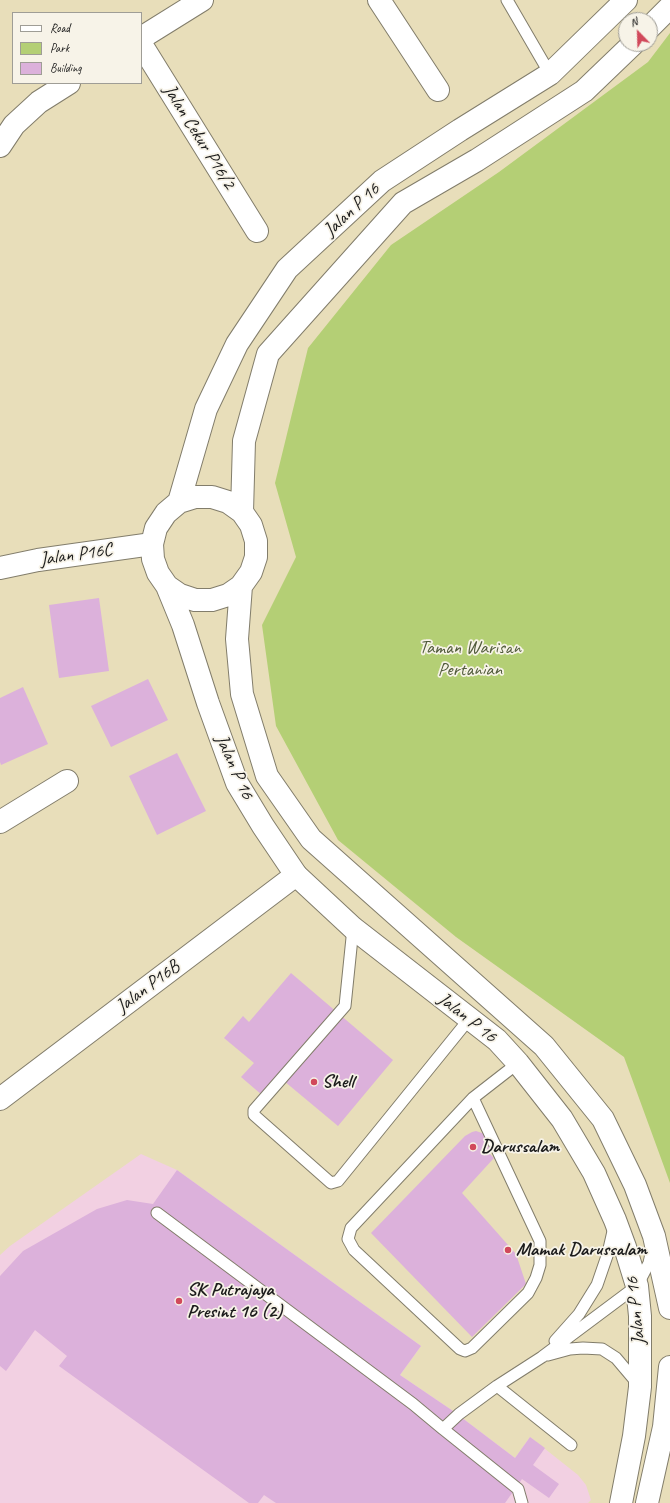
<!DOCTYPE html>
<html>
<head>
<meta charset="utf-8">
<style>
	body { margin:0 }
	#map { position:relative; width:670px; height:1503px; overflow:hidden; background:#e8deba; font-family:Caveat,sans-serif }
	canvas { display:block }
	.legend { position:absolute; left:12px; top:12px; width:130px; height:72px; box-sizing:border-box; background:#f7f3e8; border:1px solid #9f9d96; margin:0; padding:5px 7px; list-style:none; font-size:12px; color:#1c1c1c }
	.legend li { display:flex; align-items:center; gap:8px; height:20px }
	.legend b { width:20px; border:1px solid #9f9d96 }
	.north { position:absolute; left:618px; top:12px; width:40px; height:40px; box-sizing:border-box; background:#f7f3e8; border:1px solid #9f9d96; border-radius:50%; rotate:337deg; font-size:11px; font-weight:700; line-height:16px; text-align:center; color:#1c1c1c }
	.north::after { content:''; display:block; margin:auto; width:14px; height:18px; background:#d1495b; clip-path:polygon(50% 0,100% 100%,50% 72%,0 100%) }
</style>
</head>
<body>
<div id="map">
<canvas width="670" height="1503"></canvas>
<ul class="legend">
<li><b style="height:5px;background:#fff"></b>Road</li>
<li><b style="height:11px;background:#b4cf75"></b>Park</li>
<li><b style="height:11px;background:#dcb1db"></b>Building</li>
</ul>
<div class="north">N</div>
</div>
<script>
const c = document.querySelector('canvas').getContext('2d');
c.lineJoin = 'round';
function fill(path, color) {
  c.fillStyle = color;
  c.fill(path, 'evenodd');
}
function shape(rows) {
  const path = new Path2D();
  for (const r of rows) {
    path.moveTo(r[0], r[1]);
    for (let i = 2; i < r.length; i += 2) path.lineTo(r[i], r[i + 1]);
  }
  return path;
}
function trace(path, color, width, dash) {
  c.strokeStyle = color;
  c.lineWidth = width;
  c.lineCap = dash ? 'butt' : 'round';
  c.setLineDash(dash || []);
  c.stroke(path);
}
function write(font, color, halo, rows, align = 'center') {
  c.font = font + ' Caveat,sans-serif';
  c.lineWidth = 3.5;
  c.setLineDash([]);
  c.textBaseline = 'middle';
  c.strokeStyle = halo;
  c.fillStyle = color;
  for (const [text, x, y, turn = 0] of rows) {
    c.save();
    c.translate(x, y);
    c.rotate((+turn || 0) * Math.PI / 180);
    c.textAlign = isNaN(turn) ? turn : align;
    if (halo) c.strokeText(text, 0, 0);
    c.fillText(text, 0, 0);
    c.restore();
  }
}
fill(shape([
	[141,1154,177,1170,421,1346,400,1375,453,1411,515,1458,530,1437,578,1475,586,1485,591,1500,588,1503,0,1503,0,1255,10,1246]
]), '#f2d0e2');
fill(shape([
	[670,33,670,1183,624,1057,456,937,338,840,276,726,262,625,296,557,275,483,308,348,391,245,499,172,648,62]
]), '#b4cf75');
fill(shape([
	[99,598,109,671,59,678,49,605],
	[148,679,168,720,111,747,91,706],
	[23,687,48,744,1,765,0,762,0,698],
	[177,753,206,811,157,835,129,776],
	[291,973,393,1060,338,1126,278,1076,262,1095,241,1077,254,1063,224,1038,243,1016,249,1022],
	[476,1131,485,1134,491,1146,489,1153,494,1158,462,1193,516,1254,526,1284,472,1337,371,1233,465,1136,472,1132],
	[177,1170,421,1346,400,1375,453,1411,515,1458,530,1437,545,1448,533,1465,559,1484,549,1498,522,1479,505,1503,276,1503,264,1495,258,1503,249,1503,59,1366,67,1356,35,1330,6,1371,0,1366,0,1276,23,1251,97,1209,127,1200,153,1204]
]), '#dcb1db');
const service = shape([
	[507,0,550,74],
	[353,928,345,1006,254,1110,254,1115,331,1183,338,1181,470,1018],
	[473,1098,540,1241,540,1265,536,1278,528,1293,472,1348,465,1351,460,1349,354,1250,348,1239,351,1228,473,1098,518,1063],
	[157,1213,413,1404,443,1429,459,1414,497,1386,542,1357,637,1286,649,1263,652,1249],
	[555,1341,579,1314,597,1285,608,1253,614,1227],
	[548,1355,570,1349,583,1348,602,1349,616,1358,638,1384],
	[497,1386,571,1445],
	[443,1429,518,1489,522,1503]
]);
const minor = shape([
	[379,0,438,90],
	[141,38,202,0],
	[141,44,257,231],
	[0,146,14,125,39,102,69,83],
	[0,568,38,560,152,544],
	[0,822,67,781],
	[0,1099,296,875]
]);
const tertiary = shape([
	[650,27,670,7],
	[179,502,206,409,237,344,287,269,382,181,460,130,550,74,626,0],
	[242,512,244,441,268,354,403,203,477,160,584,91,633,44],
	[167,586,180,595,195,600,212,600,228,595,241,586,251,572,256,557,256,541,251,525,242,512,228,502,212,497,195,497,179,502,166,513,156,528,152,544,153,559,158,573,167,586,183,625,208,703,237,783,263,826,296,875,353,928,497,1040,518,1063,562,1119,594,1173,615,1220,625,1247,637,1286,640,1316,640,1387,634,1436,621,1503],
	[241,586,237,639,242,694,267,776,311,839,544,1046,603,1119,635,1185,654,1236,670,1308],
	[647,1503,664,1427,670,1367]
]);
trace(service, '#827d6b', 13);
trace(minor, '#827d6b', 24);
trace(tertiary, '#827d6b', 24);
trace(service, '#fff', 11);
trace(minor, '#fff', 22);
trace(tertiary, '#fff', 22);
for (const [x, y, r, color] of [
	[314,1082,4,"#d1495b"],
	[473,1147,4,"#d1495b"],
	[508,1250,4,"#d1495b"],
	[179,1301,4,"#d1495b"]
]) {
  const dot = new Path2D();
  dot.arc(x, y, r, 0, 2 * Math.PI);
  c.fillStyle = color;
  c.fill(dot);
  trace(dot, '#f7f3e8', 1.5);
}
write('19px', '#1c1c1c', '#f7f3e8', [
	["Jalan Cekur P16/2",199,137,58],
	["Jalan P 16",352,210,-43],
	["Jalan P16C",76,555,-8],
	["Jalan P 16",234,767,66],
	["Jalan P16B",148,987,-37],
	["Jalan P 16",467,1018,38],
	["Jalan P 16",636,1311,-96]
]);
write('19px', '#515b3b', '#f7f3e8', [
	["Taman Warisan",470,648],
	["Pertanian",470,670]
]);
write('bold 19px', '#1c1c1c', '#f7f3e8', [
	["Shell",322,1082],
	["Darussalam",481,1147],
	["Mamak Darussalam",516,1250],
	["SK Putrajaya",187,1290],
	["Presint 16 (2)",187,1312]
], 'left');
</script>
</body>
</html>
